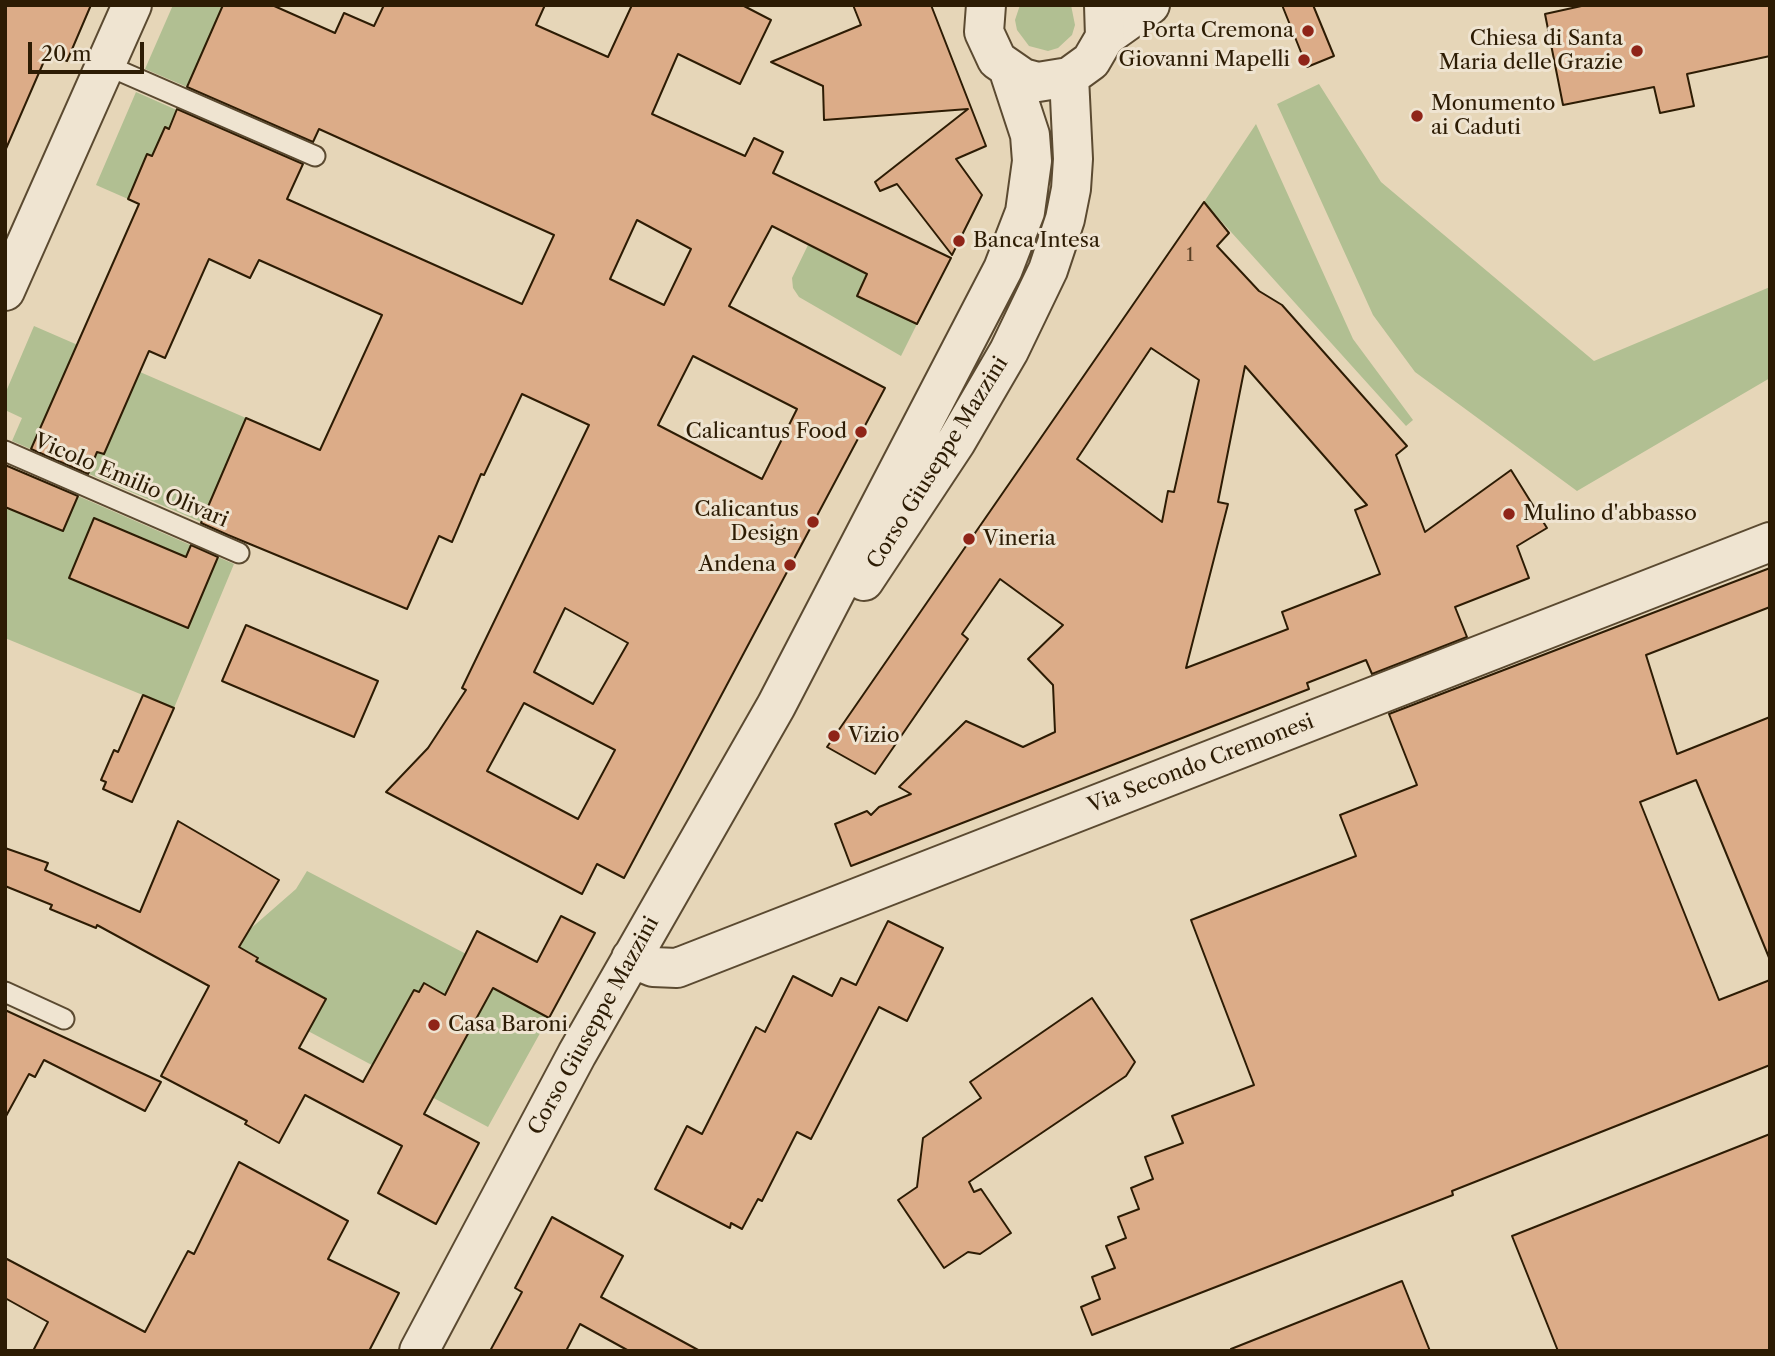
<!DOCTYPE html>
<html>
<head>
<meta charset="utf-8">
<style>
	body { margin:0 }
	#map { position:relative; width:1775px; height:1356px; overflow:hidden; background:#e6d6b8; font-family:"Libre Caslon Text",serif }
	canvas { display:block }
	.frame { position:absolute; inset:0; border:7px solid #2d1c04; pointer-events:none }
	.scale { position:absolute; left:28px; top:42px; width:116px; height:32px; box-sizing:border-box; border:4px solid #2d1c04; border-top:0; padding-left:9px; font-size:21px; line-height:24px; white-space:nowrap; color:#2d1c04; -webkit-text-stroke:5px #efe4d1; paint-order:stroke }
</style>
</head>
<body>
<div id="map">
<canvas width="1775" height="1356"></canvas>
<div class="frame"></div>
<div class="scale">20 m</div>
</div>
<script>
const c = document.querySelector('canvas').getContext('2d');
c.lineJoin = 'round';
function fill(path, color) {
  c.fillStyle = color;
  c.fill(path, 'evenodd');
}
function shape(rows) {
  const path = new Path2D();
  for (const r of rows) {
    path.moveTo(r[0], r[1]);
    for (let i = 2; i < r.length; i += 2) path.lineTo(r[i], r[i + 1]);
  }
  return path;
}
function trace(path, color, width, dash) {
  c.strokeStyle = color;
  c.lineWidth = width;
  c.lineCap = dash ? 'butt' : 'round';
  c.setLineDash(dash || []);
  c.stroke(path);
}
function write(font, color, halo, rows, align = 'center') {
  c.font = font + ' "Libre Caslon Text",serif';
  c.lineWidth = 6;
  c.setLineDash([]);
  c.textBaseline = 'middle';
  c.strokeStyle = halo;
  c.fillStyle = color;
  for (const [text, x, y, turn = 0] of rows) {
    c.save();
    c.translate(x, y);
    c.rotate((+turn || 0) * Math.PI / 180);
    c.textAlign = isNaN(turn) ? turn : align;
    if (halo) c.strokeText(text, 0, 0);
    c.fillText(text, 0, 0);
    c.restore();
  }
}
fill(shape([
	[173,5,223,5,187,87,145,69],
	[1020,5,1071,5,1075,25,1072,35,1058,48,1048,51,1029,46,1017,30,1015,20],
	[1319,84,1381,182,1594,361,1770,287,1770,378,1577,491,1415,372,1373,315,1277,104],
	[136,92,188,115,180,134,165,127,152,156,147,155,128,199,96,185],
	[1256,124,1353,339,1413,420,1406,426,1204,202],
	[808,245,867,275,858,296,917,324,901,356,799,297,793,288,792,278],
	[34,326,246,418,201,522,12,441,22,418,5,410,5,394],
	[78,496,234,564,174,708,5,638,5,507,63,531],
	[307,871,539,992,549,1017,488,1127,308,1031,326,998,256,961,258,957,233,944,296,889]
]), '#b1bf92');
const building = shape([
	[5,5,91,5,67,61,48,52,5,151,5,5],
	[223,5,272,5,335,33,344,13,374,26,384,5,545,5,536,25,608,57,632,5,742,5,771,20,740,84,678,54,652,114,745,156,754,138,783,152,773,173,951,258,917,324,857,296,867,274,772,226,729,306,885,388,624,878,597,864,582,894,386,792,428,748,466,690,462,688,589,425,522,394,484,475,481,474,452,542,439,536,407,609,228,535,201,523,246,418,320,450,382,315,259,260,250,278,209,259,165,358,149,351,104,454,97,452,88,474,31,449,139,204,128,199,147,154,152,156,165,127,169,129,177,109,303,164,287,199,522,304,554,235,319,129,313,142,187,87,223,5],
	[637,220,691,249,664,305,610,279,637,220],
	[693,356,797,409,762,479,658,425,693,356],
	[565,608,628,643,593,704,534,672,565,608],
	[524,703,615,750,578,819,487,771,524,703],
	[853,5,931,5,986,146,956,159,982,195,952,255,897,184,880,191,875,182,968,109,824,120,823,86,771,62,861,25,853,5],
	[1282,5,1313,5,1334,56,1307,67,1282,5],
	[1586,5,1770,5,1770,56,1687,74,1694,106,1660,113,1654,87,1563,105,1545,14,1586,5],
	[1204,202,1229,233,1217,246,1259,291,1282,305,1407,446,1396,455,1425,532,1511,470,1547,528,1517,546,1529,578,1455,607,1467,637,1372,674,1366,660,1307,683,1309,689,851,866,835,824,867,811,871,815,879,807,911,794,899,787,966,721,1023,747,1055,732,1053,685,1028,659,1063,625,1000,579,962,634,968,639,875,774,827,747,1204,202],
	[1151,348,1199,380,1174,492,1168,491,1162,522,1077,459,1151,348],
	[1245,366,1367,505,1355,510,1380,574,1282,612,1288,629,1186,668,1228,504,1218,502,1245,366],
	[5,465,78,496,63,531,5,507,5,465],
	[94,518,186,557,191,545,218,557,188,628,69,578,94,518],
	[1770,568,1770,607,1646,655,1677,754,1770,717,1770,960,1696,780,1640,802,1719,1000,1770,980,1770,1065,1452,1191,1453,1195,1092,1335,1081,1307,1100,1299,1092,1277,1115,1268,1106,1246,1126,1238,1118,1217,1139,1209,1131,1188,1153,1179,1145,1157,1183,1143,1172,1116,1254,1085,1191,920,1356,856,1340,815,1417,785,1389,714,1770,568],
	[246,625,378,681,354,737,222,681,246,625],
	[143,695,174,708,132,802,103,789,106,782,101,780,114,750,118,752,143,695],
	[178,821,279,880,239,947,258,958,256,961,326,999,299,1048,363,1082,414,990,419,992,424,983,445,995,477,931,537,962,561,916,595,933,549,1018,493,988,424,1114,479,1143,436,1224,378,1193,402,1146,305,1095,279,1143,245,1124,247,1121,161,1076,209,986,97,925,96,928,50,909,52,905,5,886,5,848,48,863,45,870,140,912,178,821],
	[888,921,943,948,907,1021,879,1007,811,1139,797,1132,762,1201,758,1199,742,1229,731,1223,730,1228,655,1189,687,1126,702,1134,756,1027,765,1032,793,976,832,996,841,978,856,985,888,921],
	[1092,998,1135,1062,1126,1076,969,1182,974,1192,981,1189,1011,1233,980,1254,968,1252,944,1268,898,1200,917,1187,923,1138,981,1098,970,1082,1092,998],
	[5,1010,161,1082,145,1111,44,1060,35,1077,29,1074,5,1118,5,1010],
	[1770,1134,1770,1351,1558,1351,1512,1236,1770,1134],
	[239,1162,348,1221,328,1259,399,1293,369,1351,33,1351,48,1322,5,1298,5,1258,145,1332,188,1251,194,1254,239,1162],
	[552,1217,623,1256,601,1297,700,1351,629,1351,580,1324,566,1351,490,1351,522,1292,515,1288,552,1217],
	[1402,1281,1430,1351,1232,1351,1231,1349,1402,1281]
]);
fill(building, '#dcac88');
trace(building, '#2d1c04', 2);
const service = shape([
	[106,65,315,156],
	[5,451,239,553],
	[5,992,64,1019]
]);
const minor = shape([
	[1105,37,1150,5],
	[5,291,132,5]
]);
const tertiary = shape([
	[986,5,984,32,997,60,1023,78,1038,82,1069,77,1091,61,1105,37,1104,5],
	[864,581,956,442,1009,351,1048,270,1065,219,1071,189,1073,159,1069,77],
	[631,958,653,967,677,968,1770,542],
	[419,1351,577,1054,776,706,1003,269,1025,212,1032,161,1030,135,1009,71]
]);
trace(service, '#5b4a31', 23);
trace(minor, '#5b4a31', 42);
trace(tertiary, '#5b4a31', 42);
trace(service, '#efe4d1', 19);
trace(minor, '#efe4d1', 38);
trace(tertiary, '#efe4d1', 38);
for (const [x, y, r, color] of [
	[1308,31,7,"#8f2418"],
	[1637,51,7,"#8f2418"],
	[1304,60,7,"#8f2418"],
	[1417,116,7,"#8f2418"],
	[959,241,7,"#8f2418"],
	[861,432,7,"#8f2418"],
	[1509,514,7,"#8f2418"],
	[813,522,7,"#8f2418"],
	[969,539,7,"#8f2418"],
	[790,565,7,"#8f2418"],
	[834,736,7,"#8f2418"],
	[434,1025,7,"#8f2418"]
]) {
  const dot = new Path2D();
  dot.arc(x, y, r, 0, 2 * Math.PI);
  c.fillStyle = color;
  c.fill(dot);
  trace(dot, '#efe4d1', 2.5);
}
write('18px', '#594025', null, [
	["1",1190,256]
]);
write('21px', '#2d1c04', '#efe4d1', [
	["Porta Cremona",1294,31],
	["Chiesa di Santa",1623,39],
	["Maria delle Grazie",1623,63],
	["Giovanni Mapelli",1290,60],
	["Monumento",1431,104,"left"],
	["ai Caduti",1431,128,"left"],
	["Banca Intesa",973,241,"left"],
	["Calicantus Food",847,432],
	["Calicantus",799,510],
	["Design",799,534],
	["Mulino d'abbasso",1523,514,"left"],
	["Vineria",983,539,"left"],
	["Andena",776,565],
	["Vizio",848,736,"left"],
	["Casa Baroni",448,1025,"left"]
], 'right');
write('21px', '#2d1c04', '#efe4d1', [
	["Corso Giuseppe Mazzini",938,463,-58],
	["Vicolo Emilio Olivari",131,481,23],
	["Via Secondo Cremonesi",1201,764,-21],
	["Corso Giuseppe Mazzini",594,1026,-61]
]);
</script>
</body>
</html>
